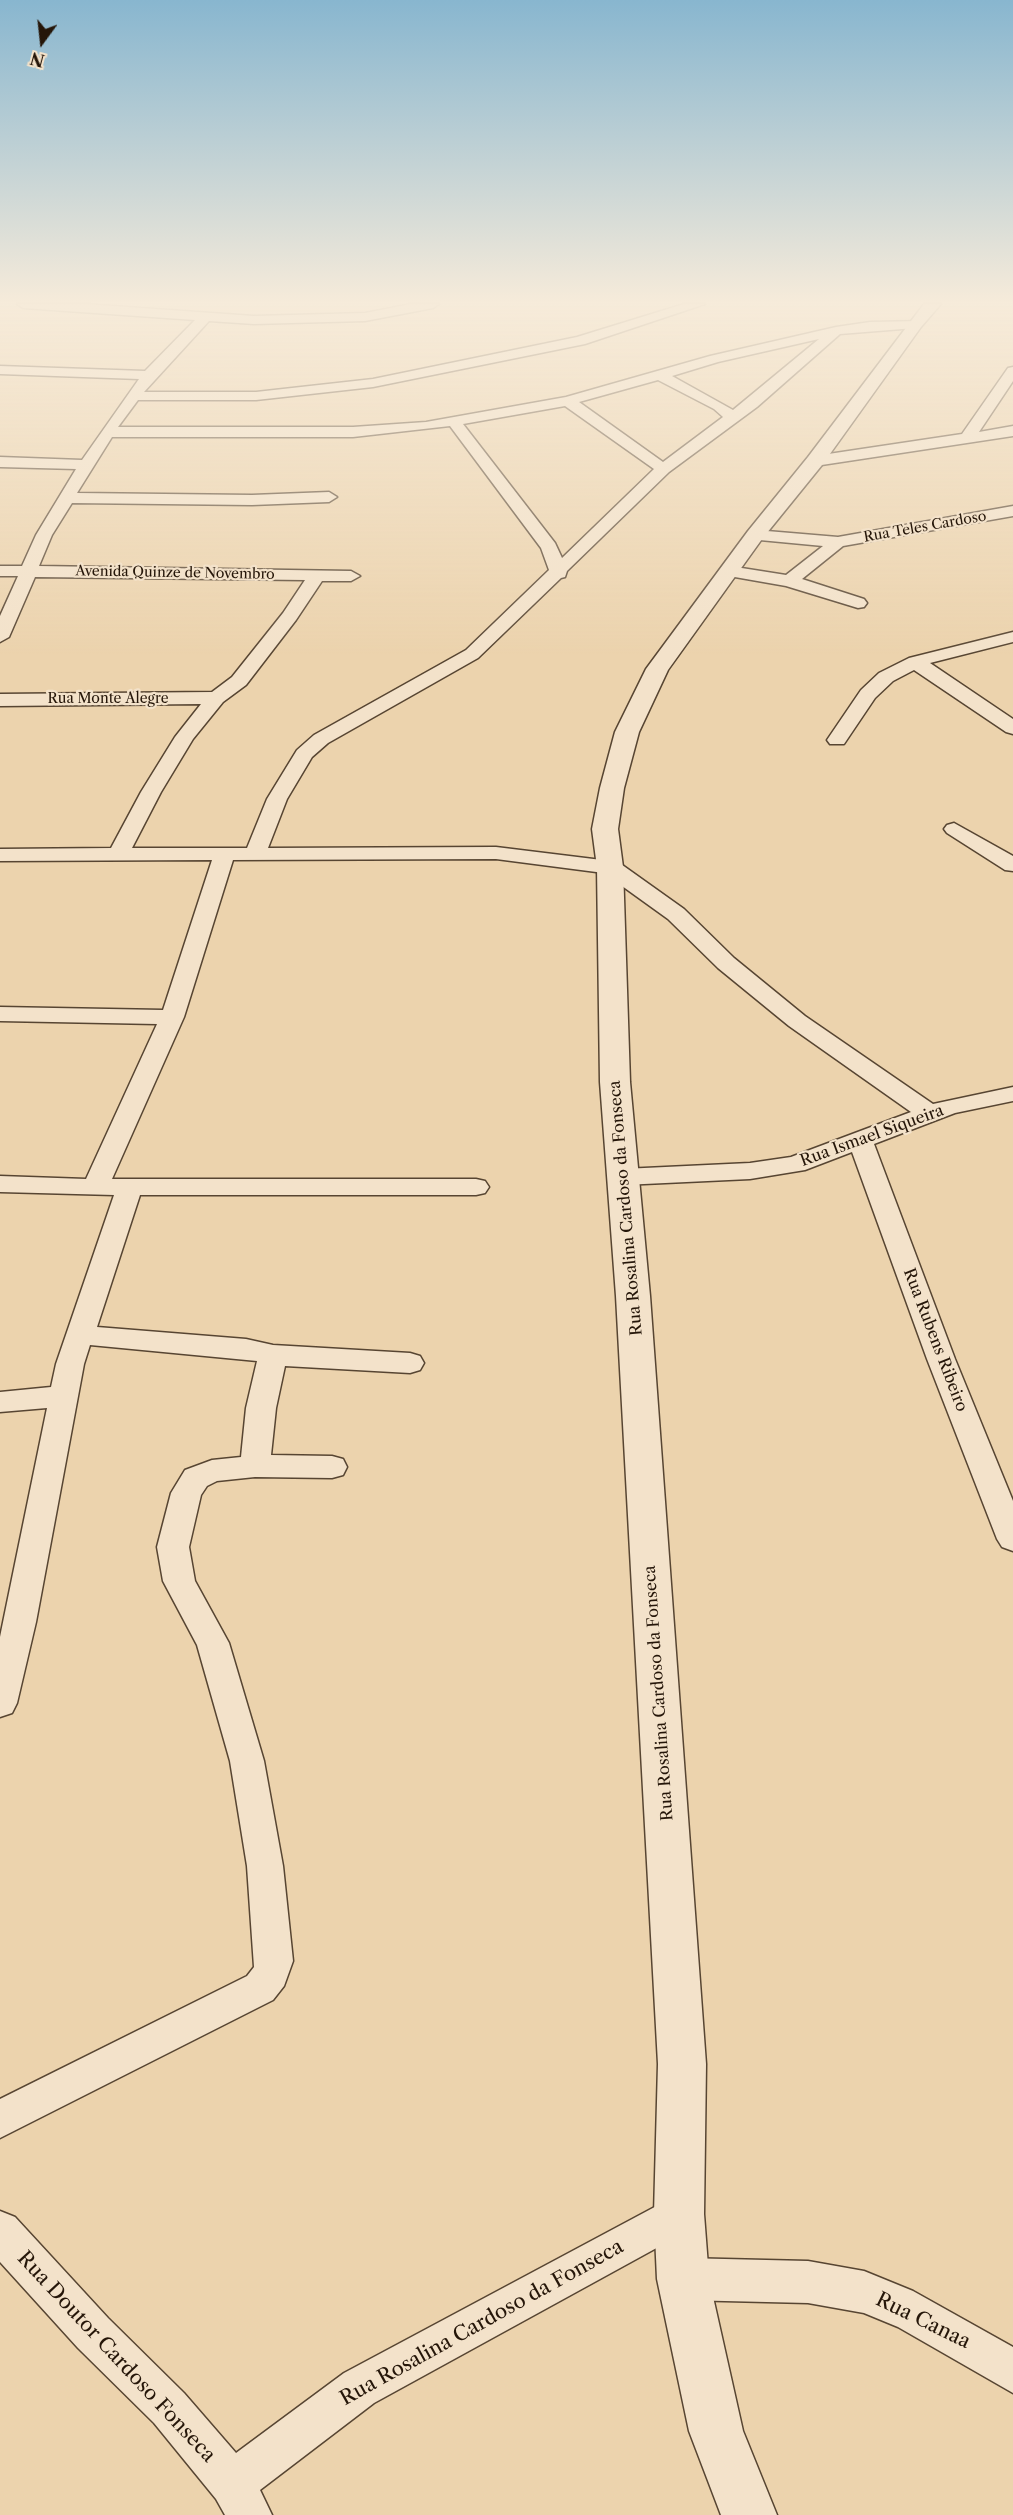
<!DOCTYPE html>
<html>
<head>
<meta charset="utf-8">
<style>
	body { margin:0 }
	#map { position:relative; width:1013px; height:2515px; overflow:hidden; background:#ecd3ad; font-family:"Libre Caslon Text",serif }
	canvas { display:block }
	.north { position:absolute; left:12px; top:12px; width:60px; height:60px; -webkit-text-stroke:4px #f3e2ca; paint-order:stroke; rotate:195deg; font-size:16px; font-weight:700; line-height:24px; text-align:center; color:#251609 }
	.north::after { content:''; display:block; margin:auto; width:21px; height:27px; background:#251609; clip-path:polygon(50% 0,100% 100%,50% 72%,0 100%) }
</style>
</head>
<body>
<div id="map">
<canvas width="1013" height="2515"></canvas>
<div class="north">N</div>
</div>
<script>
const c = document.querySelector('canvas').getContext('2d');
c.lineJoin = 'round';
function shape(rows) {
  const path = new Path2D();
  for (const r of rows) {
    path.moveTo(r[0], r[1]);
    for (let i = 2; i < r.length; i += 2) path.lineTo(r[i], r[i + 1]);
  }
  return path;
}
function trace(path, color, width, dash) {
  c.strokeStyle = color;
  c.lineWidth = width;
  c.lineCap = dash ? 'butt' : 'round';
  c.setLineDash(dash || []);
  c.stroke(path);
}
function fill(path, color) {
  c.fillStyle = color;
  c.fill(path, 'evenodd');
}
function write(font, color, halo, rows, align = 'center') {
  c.font = font + ' "Libre Caslon Text",serif';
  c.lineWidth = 4.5;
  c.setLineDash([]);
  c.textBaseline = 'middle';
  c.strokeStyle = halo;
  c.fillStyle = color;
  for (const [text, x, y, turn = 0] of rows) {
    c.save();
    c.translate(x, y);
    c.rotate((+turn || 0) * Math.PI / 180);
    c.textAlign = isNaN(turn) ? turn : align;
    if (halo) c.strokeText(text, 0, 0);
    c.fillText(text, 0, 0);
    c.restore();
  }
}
const minor = shape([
	[17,304,85,304,254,316,365,313,411,304,439,304,433,308,365,321,254,324,209,321,144,392,256,392,373,379,577,337,684,304,705,304,585,344,373,387,256,400,138,400,118,427,353,427,426,422,566,397,710,356,836,327,870,322,920,321,922,324,915,328,840,334,757,407,669,472,567,571,565,577,561,578,478,658,328,743,312,757,287,799,268,848,496,847,618,862,684,909,734,958,805,1016,933,1104,1013,1087,1013,1101,955,1113,874,1144,955,1359,1013,1501,1013,1551,1002,1547,997,1539,927,1359,852,1152,805,1170,750,1179,623,1185,614,1183,610,1177,614,1171,623,1169,750,1163,791,1157,911,1112,789,1026,718,968,668,919,604,873,496,859,233,860,184,1017,112,1179,476,1179,485,1181,489,1187,485,1193,476,1195,140,1195,97,1327,246,1339,273,1345,410,1353,420,1356,424,1363,420,1370,410,1373,285,1366,276,1408,271,1455,332,1456,343,1459,347,1467,343,1475,332,1478,255,1477,217,1481,207,1486,201,1495,189,1547,195,1581,229,1643,264,1761,283,1866,293,1961,284,1986,273,2000,0,2138,0,2099,247,1976,254,1967,247,1866,230,1761,197,1645,163,1581,157,1547,171,1493,185,1470,212,1460,241,1457,246,1408,257,1361,90,1345,84,1364,36,1622,17,1703,12,1713,0,1717,0,1637,47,1408,0,1412,0,1392,51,1387,56,1364,114,1195,0,1192,0,1176,86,1179,157,1024,0,1021,0,1007,163,1010,212,860,0,861,0,849,111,848,141,792,175,737,201,704,0,706,0,694,212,692,232,677,283,613,305,580,35,577,9,637,0,642,0,616,18,576,0,576,0,566,22,566,36,535,76,469,0,467,0,457,82,460,139,379,0,374,0,366,145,371,195,320,23,308,17,304],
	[819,339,733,410,672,376,718,362,819,339],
	[658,380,714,409,723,417,663,462,579,402,658,380],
	[565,406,654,469,562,558,555,543,463,424,565,406],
	[450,426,541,548,549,570,466,650,314,735,297,750,267,799,247,848,132,848,161,792,193,739,223,702,246,685,296,620,322,581,351,581,360,576,351,571,39,566,52,535,72,503,252,505,329,502,337,497,329,492,252,495,77,493,112,437,353,437,450,426],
	[1013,367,1013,381,979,432,1013,426,1013,436,815,466,807,461,815,456,962,434,1008,368,1013,367],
	[1013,506,1013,516,843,546,802,579,864,599,867,603,864,607,858,608,786,586,729,576,720,571,729,566,786,575,823,546,749,539,747,535,749,531,755,530,838,537,1013,506],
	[1013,632,1013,642,930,663,1013,719,1013,734,1006,732,914,670,893,681,875,698,844,744,830,744,827,740,861,690,879,673,909,658,1013,632],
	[954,823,1013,856,1013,871,1005,870,947,833,944,829,947,825,954,823],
	[679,2194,693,2200,699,2214,693,2228,374,2403,260,2490,272,2515,225,2515,216,2499,154,2423,78,2348,0,2262,0,2211,15,2217,108,2318,184,2393,236,2453,344,2373,679,2194],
	[683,2258,808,2261,864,2271,913,2291,1013,2347,1013,2393,898,2327,864,2313,808,2303,683,2300,668,2294,662,2279,668,2264,683,2258]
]);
const tertiary = shape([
	[924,304,941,304,921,327,822,465,762,539,668,670,639,732,624,788,618,829,623,867,630,1082,650,1296,706,2064,704,2214,709,2279,743,2431,777,2515,721,2515,689,2431,657,2279,654,2214,658,2064,616,1296,600,1082,597,867,592,829,600,788,615,732,646,669,748,531,808,457,924,304]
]);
trace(minor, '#574532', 3);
trace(tertiary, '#574532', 3);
fill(minor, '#f3e2ca');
fill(tertiary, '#f3e2ca');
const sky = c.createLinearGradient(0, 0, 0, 656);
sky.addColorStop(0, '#88b6cf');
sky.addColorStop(0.46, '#f6ebda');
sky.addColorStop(1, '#f6ebda00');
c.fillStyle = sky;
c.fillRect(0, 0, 1013, 656);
write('14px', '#251609', '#f3e2ca', [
	["Rua Teles Cardoso",925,527,-10],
	["Avenida Quinze de Novembro",175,573,1],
	["Rua Monte Alegre",108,699]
]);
write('16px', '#251609', '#f3e2ca', [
	["Rua Ismael Siqueira",872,1136,-20],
	["Rua Rosalina Cardoso da Fonseca",626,1208,-95],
	["Rua Rubens Ribeiro",935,1340,69],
	["Rua Rosalina Cardoso da Fonseca",659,1693,-94]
]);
write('20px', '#251609', '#f3e2ca', [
	["Rua Canaa",923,2321,26],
	["Rua Rosalina Cardoso da Fonseca",482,2323,-29],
	["Rua Doutor Cardoso Fonseca",116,2357,47]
]);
</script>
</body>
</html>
